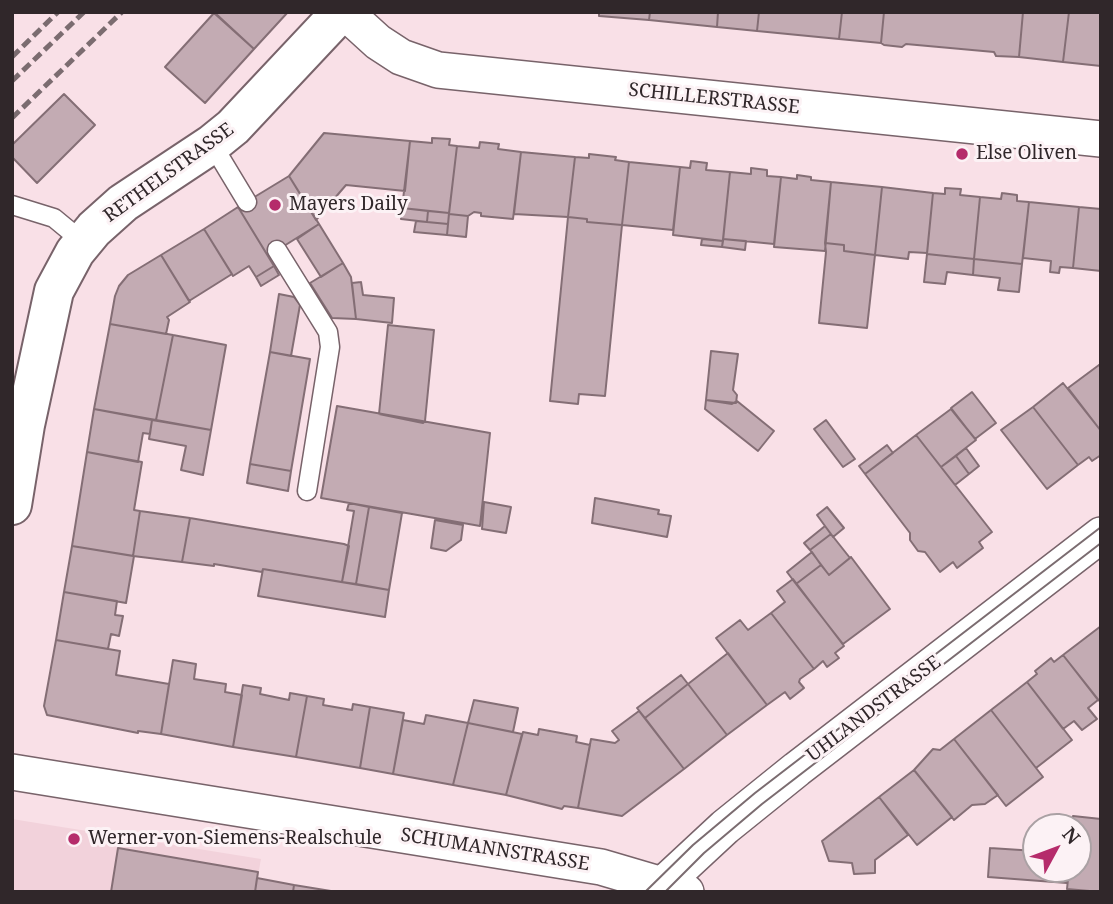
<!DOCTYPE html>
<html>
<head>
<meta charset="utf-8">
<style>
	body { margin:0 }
	#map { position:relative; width:1113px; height:904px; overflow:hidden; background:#f9e0e7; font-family:"Noto Serif",serif }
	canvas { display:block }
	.frame { position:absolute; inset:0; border:14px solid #30272a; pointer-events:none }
	.north { position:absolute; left:1022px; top:813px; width:70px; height:70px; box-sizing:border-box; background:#fcf2f5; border:2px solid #aaa1a4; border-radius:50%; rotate:49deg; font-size:19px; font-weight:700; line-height:28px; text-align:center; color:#30272a }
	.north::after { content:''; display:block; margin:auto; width:24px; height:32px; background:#b52c6b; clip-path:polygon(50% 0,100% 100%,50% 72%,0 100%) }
</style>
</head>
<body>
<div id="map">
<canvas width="1113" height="904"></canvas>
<div class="frame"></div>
<div class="north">N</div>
</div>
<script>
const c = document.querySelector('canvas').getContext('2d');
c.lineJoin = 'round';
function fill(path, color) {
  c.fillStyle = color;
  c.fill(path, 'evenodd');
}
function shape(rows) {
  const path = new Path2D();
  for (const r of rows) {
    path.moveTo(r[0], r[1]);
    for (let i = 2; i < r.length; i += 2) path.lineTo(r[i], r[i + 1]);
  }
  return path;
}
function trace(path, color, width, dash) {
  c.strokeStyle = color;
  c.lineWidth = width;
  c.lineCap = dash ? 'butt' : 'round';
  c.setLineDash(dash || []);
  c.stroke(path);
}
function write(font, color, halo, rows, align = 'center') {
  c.font = font + ' "Noto Serif",serif';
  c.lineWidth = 6;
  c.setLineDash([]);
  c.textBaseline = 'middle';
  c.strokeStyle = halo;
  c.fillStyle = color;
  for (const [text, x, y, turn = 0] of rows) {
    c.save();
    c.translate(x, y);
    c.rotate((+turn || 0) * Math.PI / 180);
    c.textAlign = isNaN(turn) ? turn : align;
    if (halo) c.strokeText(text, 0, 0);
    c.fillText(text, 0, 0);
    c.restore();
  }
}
fill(shape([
	[12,819,261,859,255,892,12,892]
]), '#f2d2db');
const building = shape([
	[214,12,288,12,254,49,214,12],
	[599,12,650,12,649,20,599,16,599,12],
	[650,12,718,12,717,27,649,20,650,12],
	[718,12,759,12,757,31,717,27,718,12],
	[759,12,842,12,839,39,757,31,759,12],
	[842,12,884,12,881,43,839,39,842,12],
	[884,12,1023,12,1019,57,996,56,994,52,906,44,902,47,884,45,881,43,884,12],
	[1023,12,1069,12,1063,62,1019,57,1023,12],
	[1069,12,1101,12,1101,66,1063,62,1069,12],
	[214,13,254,49,205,103,165,67,214,13],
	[64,94,95,125,37,183,12,157,12,145,64,94],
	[324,133,410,141,405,191,346,185,316,220,289,176,324,133],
	[432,138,450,139,449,145,457,146,449,213,402,208,410,141,432,143,432,138],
	[480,142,499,144,498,149,521,152,513,219,481,216,481,213,474,212,468,216,449,214,457,146,479,148,480,142],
	[521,152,575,157,568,217,514,214,521,152],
	[589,154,616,157,615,160,629,162,622,225,587,222,587,219,568,217,575,157,589,158,589,154],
	[691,161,707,163,706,170,730,172,723,241,673,235,680,167,690,168,691,161],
	[629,162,680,167,673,230,622,225,629,162],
	[751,168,767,170,767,176,781,177,774,244,723,239,730,172,751,174,751,168],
	[797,175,811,177,811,180,831,182,825,251,774,247,781,177,797,179,797,175],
	[289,176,319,224,268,256,238,207,289,176],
	[831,182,882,187,875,255,844,251,844,245,825,243,831,182],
	[882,187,933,193,927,253,909,252,908,259,875,255,882,187],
	[945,188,961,189,960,195,980,197,974,259,927,254,933,193,945,194,945,188],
	[1002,193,1017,195,1017,201,1029,202,1022,264,974,259,980,197,1001,199,1002,193],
	[1029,202,1079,207,1073,268,1060,267,1059,273,1050,272,1051,261,1023,258,1029,202],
	[238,207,274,266,256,277,249,266,233,276,204,229,238,207],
	[1079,207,1101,209,1101,271,1073,268,1079,207],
	[402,208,428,211,427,222,401,219,402,208],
	[428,211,449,213,448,224,427,222,428,211],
	[449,214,468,216,466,237,447,235,449,214],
	[568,217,587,219,587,222,622,225,605,396,579,394,578,404,550,401,568,217],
	[416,221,448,224,447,235,414,232,416,221],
	[319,224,343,263,321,277,297,239,319,224],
	[204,229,232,274,189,301,161,255,204,229],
	[702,239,723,241,722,247,701,245,702,239],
	[723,239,746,241,745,250,722,247,723,239],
	[825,243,844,245,844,251,875,255,867,328,819,323,826,252,825,243],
	[927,254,974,259,973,275,947,272,945,284,924,282,927,254],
	[161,255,190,302,167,317,169,320,166,334,110,324,115,296,119,286,128,275,161,255],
	[974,259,1022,264,1019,292,998,290,1000,278,973,275,974,259],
	[343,263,351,277,356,319,332,318,310,283,343,263],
	[274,266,279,275,261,286,256,277,274,266],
	[361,282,363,295,394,298,392,323,356,319,352,283,361,282],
	[279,294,294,297,300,305,291,356,270,352,279,294],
	[110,324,173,335,156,420,94,409,110,324],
	[388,325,434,330,425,421,423,423,379,414,388,325],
	[173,335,226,345,211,430,156,420,173,335],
	[711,351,738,354,733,390,737,395,736,403,706,400,711,351],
	[270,352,310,359,291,471,250,464,270,352],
	[1099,365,1101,367,1101,431,1068,388,1099,365],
	[1063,383,1101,431,1101,455,1092,461,1089,457,1078,465,1033,407,1063,383],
	[972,392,996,423,975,439,951,408,972,392],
	[706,400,732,404,737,401,774,431,758,451,705,409,706,400],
	[337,406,490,433,480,526,321,498,337,406],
	[1033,407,1078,465,1047,489,1001,430,1033,407],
	[94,409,152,420,150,434,143,433,138,462,87,452,94,409],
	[951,409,976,440,941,467,916,435,951,409],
	[152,420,211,430,203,475,181,470,186,446,149,439,152,420],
	[826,420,855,459,843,467,814,429,826,420],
	[916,435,992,532,979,542,983,548,957,568,953,562,940,572,925,552,918,551,910,540,910,533,865,474,916,435],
	[887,445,893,453,865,474,859,466,887,445],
	[966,448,979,466,969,474,956,456,966,448],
	[87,452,142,462,134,510,140,511,133,556,72,546,87,452],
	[956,456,969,474,955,485,941,467,956,456],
	[250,464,291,471,288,491,247,483,250,464],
	[595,498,659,510,658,514,671,516,667,537,592,523,595,498],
	[484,502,511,507,506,533,482,529,484,502],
	[349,503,369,507,356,584,342,582,354,511,347,510,349,503],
	[369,507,402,513,389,590,356,584,369,507],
	[827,507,844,528,833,537,817,515,827,507],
	[140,511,190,518,182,562,133,556,140,511],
	[190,518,344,544,349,546,342,582,263,569,262,572,214,564,214,566,182,562,190,518],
	[435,520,463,525,461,540,446,551,431,548,435,520],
	[825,526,831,534,810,550,804,543,825,526],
	[831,534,850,558,829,575,810,550,831,534],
	[72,546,134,556,126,603,64,592,72,546],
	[812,552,821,565,796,584,787,572,812,552],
	[851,557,890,609,843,644,796,584,821,565,829,575,851,557],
	[263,569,389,590,385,617,258,596,263,569],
	[793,579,844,646,835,653,839,658,827,667,823,661,814,669,771,613,785,602,777,591,793,579],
	[64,592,117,601,115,615,123,616,119,636,111,634,108,649,56,640,64,592],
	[771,613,814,669,800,679,799,682,804,688,790,699,785,692,767,705,716,638,740,620,748,630,771,613],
	[1101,626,1101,703,1063,655,1101,626],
	[56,640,120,651,116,675,169,684,161,734,138,731,138,733,47,715,44,706,56,640],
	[728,653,767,705,727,735,688,684,728,653],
	[1063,655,1098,700,1088,708,1097,719,1082,730,1074,721,1063,729,1027,682,1037,674,1035,671,1051,658,1054,662,1063,655],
	[173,660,196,664,194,679,226,684,225,692,242,695,233,747,161,734,173,660],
	[681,675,688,684,645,718,637,708,681,675],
	[1027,682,1072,740,1036,768,991,710,1027,682],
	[688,684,727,735,684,769,645,718,688,684],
	[243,685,261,688,260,694,289,700,290,693,307,696,296,757,233,747,243,685],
	[307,696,324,699,323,705,352,710,353,704,370,707,360,768,296,757,307,696],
	[474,700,518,708,513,732,468,723,474,700],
	[370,707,404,713,393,774,360,768,370,707],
	[991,710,1043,777,1006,806,954,739,991,710],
	[639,711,684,769,622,816,578,808,591,739,615,743,619,740,612,731,639,711],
	[426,715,468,723,453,785,393,774,403,720,424,724,426,715],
	[468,723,522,734,506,795,453,785,468,723],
	[539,729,577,736,576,742,590,745,578,808,564,806,562,809,506,795,523,732,538,735,539,729],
	[954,739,998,795,985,804,972,805,954,820,914,770,933,749,940,750,954,739],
	[914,770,952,817,917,845,879,797,914,770],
	[879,797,908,835,875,860,875,873,854,874,852,863,829,861,822,841,879,797],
	[1073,816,1101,819,1101,892,1067,889,1069,869,1078,869,1078,827,1072,827,1073,816],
	[118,848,258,872,255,892,111,892,118,848],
	[990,848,1036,851,1036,869,1069,869,1067,883,988,877,990,848],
	[257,878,294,885,293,892,255,892,257,878],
	[294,885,337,892,293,892,294,885]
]);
fill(building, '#c3abb3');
trace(building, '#846e75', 2);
const lane = shape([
	[212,144,247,202],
	[12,205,54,218,83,242],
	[277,250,328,332,330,347,307,491]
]);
const street = shape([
	[345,12,378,42,401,57,438,70,1101,139],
	[12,772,601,867,686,892],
	[655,892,725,827,797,769,1101,535]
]);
const secondary = shape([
	[12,505,25,425,54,291,75,252,94,229,123,203,212,144,233,127,341,12]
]);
trace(lane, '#78636a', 21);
trace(street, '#78636a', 38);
trace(secondary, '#78636a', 42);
trace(lane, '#fff', 18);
trace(street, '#fff', 35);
trace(secondary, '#fff', 38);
trace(shape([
	[645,892,693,845,755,793,1101,527],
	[665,892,704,853,762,804,1101,543]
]), '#7b6c70', 2);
trace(shape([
	[12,57,58,12],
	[12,81,84,12],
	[12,118,122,12]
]), '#7b6c70', 5, [10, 5]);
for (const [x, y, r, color] of [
	[962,154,7,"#b52c6b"],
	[275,205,7,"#b52c6b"],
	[74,839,7,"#b52c6b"]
]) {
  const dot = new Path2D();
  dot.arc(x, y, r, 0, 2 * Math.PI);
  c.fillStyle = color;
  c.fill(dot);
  trace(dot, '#fcf2f5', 2.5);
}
write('19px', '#30272a', '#fcf2f5', [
	["SCHILLERSTRASSE",714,99,6],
	["RETHELSTRASSE",169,173,-36],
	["UHLANDSTRASSE",874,709,-37],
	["SCHUMANNSTRASSE",495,850,9]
]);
write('19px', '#30272a', '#fcf2f5', [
	["Else Oliven",976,154],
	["Mayers Daily",289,205],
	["Werner-von-Siemens-Realschule",88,839]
], 'left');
</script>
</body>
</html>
